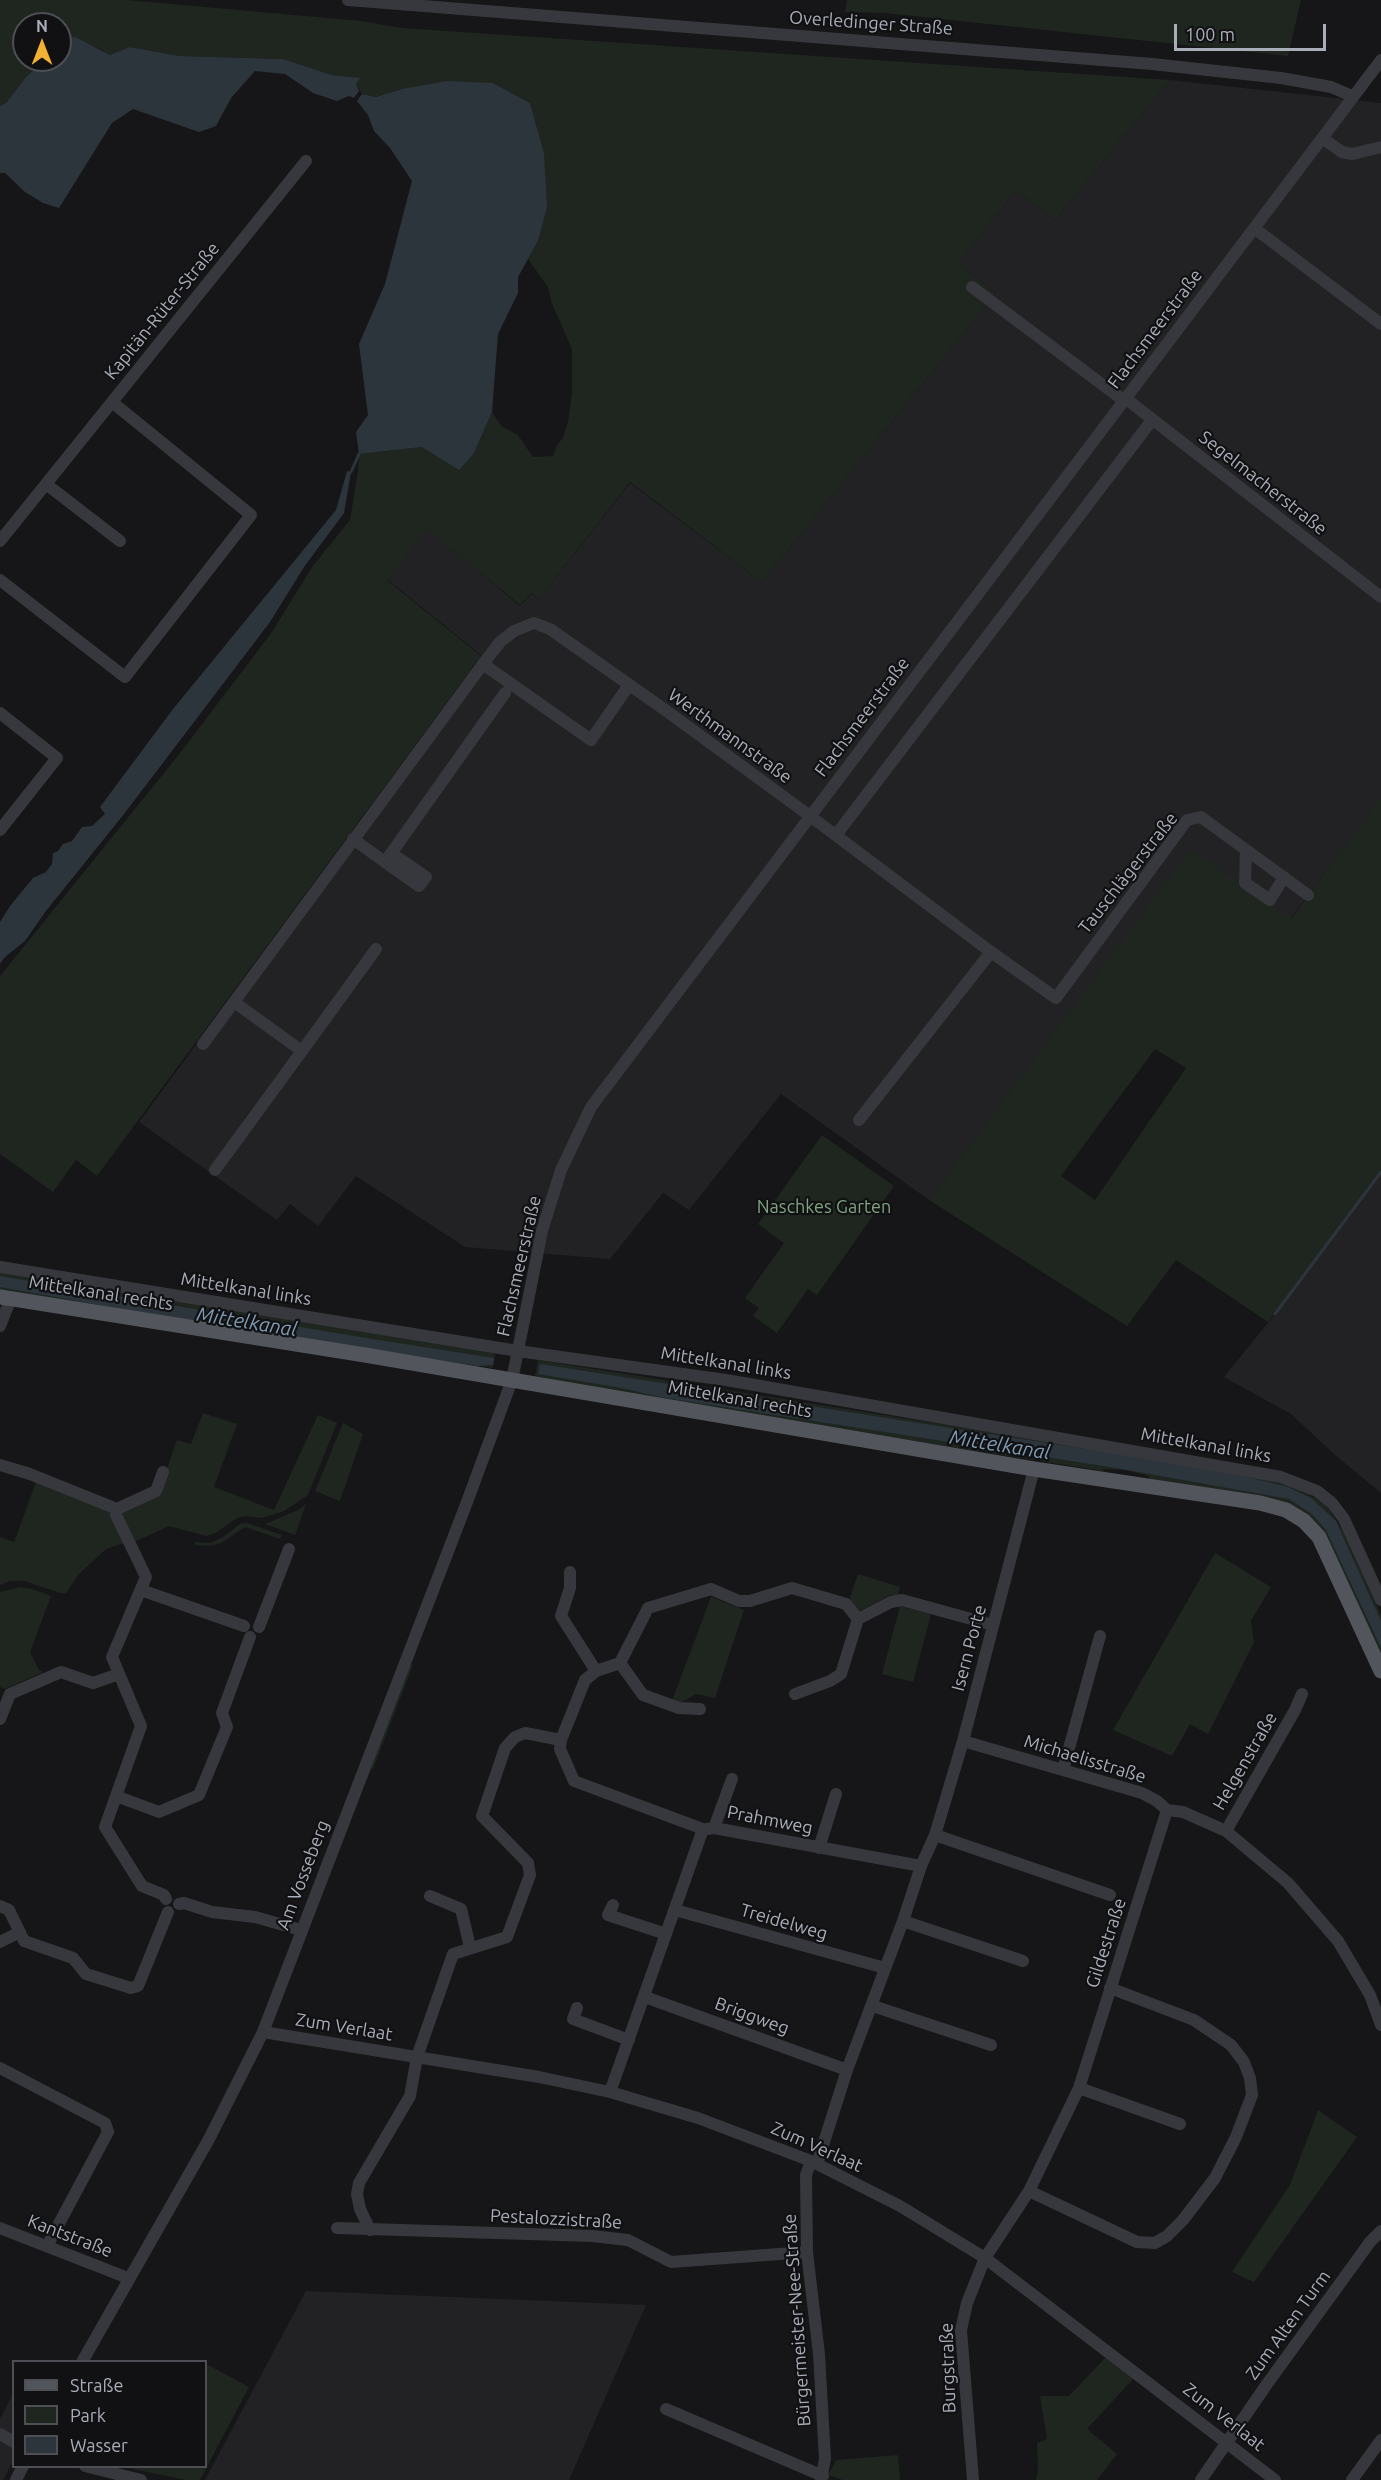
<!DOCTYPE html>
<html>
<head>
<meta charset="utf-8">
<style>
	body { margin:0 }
	#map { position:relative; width:1381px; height:2480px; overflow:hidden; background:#161618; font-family:Ubuntu,sans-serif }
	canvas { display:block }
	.legend { position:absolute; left:12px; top:2360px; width:195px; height:108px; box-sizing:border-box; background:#111113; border:2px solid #4d4f55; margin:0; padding:8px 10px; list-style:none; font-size:18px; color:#a8adb8 }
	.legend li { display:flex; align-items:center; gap:12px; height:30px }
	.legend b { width:30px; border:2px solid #4d4f55 }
	.north { position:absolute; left:12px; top:12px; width:60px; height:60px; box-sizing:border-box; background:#111113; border:2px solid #4d4f55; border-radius:50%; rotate:0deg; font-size:16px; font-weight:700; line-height:24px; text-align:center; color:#a8adb8 }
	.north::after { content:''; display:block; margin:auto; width:21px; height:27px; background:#f2b134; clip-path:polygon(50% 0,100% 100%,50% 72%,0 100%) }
	.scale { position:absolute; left:1174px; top:24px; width:152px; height:27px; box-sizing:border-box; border:3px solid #a8adb8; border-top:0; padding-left:8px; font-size:18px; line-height:21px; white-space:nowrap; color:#a8adb8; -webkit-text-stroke:4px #111113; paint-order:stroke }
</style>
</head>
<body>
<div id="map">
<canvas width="1381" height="2480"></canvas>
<ul class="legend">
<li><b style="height:8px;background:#53555c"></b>Straße</li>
<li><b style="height:16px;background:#1e261f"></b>Park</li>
<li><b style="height:16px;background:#2c353c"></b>Wasser</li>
</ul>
<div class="north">N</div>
<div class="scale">100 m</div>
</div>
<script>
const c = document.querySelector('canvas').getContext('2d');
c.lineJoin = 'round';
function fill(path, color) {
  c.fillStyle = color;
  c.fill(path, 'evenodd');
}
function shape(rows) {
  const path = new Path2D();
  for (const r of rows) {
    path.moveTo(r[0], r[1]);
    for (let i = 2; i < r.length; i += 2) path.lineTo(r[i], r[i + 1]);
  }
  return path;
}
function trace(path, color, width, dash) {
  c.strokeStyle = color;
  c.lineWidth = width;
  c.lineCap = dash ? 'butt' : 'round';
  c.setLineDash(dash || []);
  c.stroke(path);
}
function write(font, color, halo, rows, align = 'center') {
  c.font = font + ' Ubuntu,sans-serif';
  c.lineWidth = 4.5;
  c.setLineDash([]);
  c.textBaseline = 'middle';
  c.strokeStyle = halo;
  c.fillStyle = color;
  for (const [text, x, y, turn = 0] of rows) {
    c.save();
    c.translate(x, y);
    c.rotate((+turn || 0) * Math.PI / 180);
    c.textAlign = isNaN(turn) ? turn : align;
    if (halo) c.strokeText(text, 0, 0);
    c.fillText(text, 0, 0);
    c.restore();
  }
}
fill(shape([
	[1170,80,1381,103,1381,800,1290,919,1066,1017,929,1200,781,1094,689,1210,663,1193,610,1259,465,1247,356,1176,318,1226,290,1204,277,1220,139,1122,482,656,387,579,427,528,520,606,531,594,539,599,630,483,762,582,996,293,958,264,1016,190,1055,220],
	[1381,1172,1381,1493,1335,1455,1291,1414,1224,1377,1275,1314],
	[306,2291,646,2305,569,2480,205,2480],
	[13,2394,13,2461,3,2480,0,2480,0,2419]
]), '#222225');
fill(shape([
	[0,0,127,0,361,21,402,28,1170,80,1055,220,1016,190,958,264,996,293,762,582,630,482,539,599,531,593,520,605,427,529,387,580,481,656,97,1176,76,1160,53,1192,0,1154,0,976,180,753,272,632,312,567,350,520,358,471,359,454,422,447,474,453,492,412,501,426,518,435,533,457,553,456,557,445,563,438,568,422,572,394,572,349,552,304,548,287,528,259,538,241,544,153,530,103,493,83,402,89,376,97,362,94,356,84,359,78,332,75,283,59,180,56,129,47,110,55,96,47,64,39,60,44,60,24,24,24,24,60,44,60,26,77,6,103,0,106],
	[847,0,1301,0,1288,56,885,13,845,12],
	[1381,798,1381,1171,1268,1322,1176,1260,1127,1326,929,1200,1191,849,1291,919],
	[1155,1049,1186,1068,1095,1200,1061,1176],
	[822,1135,894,1186,817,1295,808,1289,777,1333,753,1316,759,1308,745,1298,784,1243,758,1224],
	[0,1270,486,1351,495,1354,493,1368,0,1291],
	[538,1360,1041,1440,1287,1484,1301,1489,1326,1505,1345,1534,1381,1615,1381,1658,1316,1524,1149,1479,1149,1476,1125,1470,1104,1469,1103,1471,692,1406,535,1376],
	[203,1413,237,1424,214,1487,274,1510,318,1415,337,1423,308,1495,284,1511,262,1518,245,1516,237,1518,214,1534,206,1536,169,1526,134,1542,122,1515,124,1510,158,1494,177,1440,191,1444],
	[343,1423,363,1434,340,1501,315,1491],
	[36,1482,108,1509,124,1543,106,1549,79,1574,66,1593,60,1593,24,1581,10,1581,0,1585,0,1537,14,1542],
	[306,1504,295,1535,265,1524,298,1510],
	[247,1523,282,1535,280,1539,245,1527,221,1543,209,1546,195,1545,194,1542,211,1543,223,1537,240,1524],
	[1215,1553,1271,1587,1251,1621,1254,1642,1208,1734,1190,1724,1172,1756,1113,1730],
	[858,1574,900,1587,898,1595,890,1595,858,1612,849,1601],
	[20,1587,32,1589,51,1596,30,1652,39,1670,43,1672,5,1689,0,1687,0,1592],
	[711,1597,744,1610,715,1698,696,1694,680,1703,672,1701],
	[900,1606,931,1614,913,1682,882,1674],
	[409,1664,413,1665,373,1769,370,1768],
	[1318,2110,1357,2137,1254,2282,1232,2272,1290,2185],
	[1106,2357,1134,2378,1087,2429,1117,2454,1097,2480,1036,2480,1038,2471,1037,2443,1047,2439,1040,2396,1069,2396],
	[206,2364,249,2387,200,2480,186,2480,133,2469,133,2466,206,2466],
	[898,2455,900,2480,843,2480,828,2475,836,2460]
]), '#1e261f');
fill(shape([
	[75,37,110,55,129,47,180,56,283,59,332,75,360,78,356,84,359,91,354,98,349,96,337,101,313,93,285,74,255,71,231,98,216,126,199,132,133,109,112,123,59,208,43,203,25,192,5,173,0,173,0,106,6,103,26,77,44,60,60,60,60,44,64,39],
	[447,81,493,83,530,103,544,153,547,207,538,241,518,277,518,293,498,334,492,412,474,453,459,470,422,447,359,454,356,432,368,415,359,344,385,284,412,181,390,148,374,131,368,115,357,101,362,94,376,97,402,89],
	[347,471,351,472,344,513,304,567,270,622,124,814,46,911,25,941,5,957,0,964,0,922,10,906,33,878,46,872,52,864,53,853,58,851,63,844,72,841,82,827,92,826,105,814,100,807,173,709,336,510],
	[0,1276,366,1338,494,1358,493,1365,477,1366,188,1321,0,1287],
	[540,1364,1131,1456,1243,1476,1288,1487,1311,1498,1336,1521,1381,1621,1381,1648,1326,1530,1312,1514,1289,1499,1116,1468,660,1397,622,1388,538,1374]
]), '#2c353c');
trace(shape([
	[351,472,359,454],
	[1275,1314,1381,1172]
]), '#2c353c', 3);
trace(shape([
	[348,0,1152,64,1281,78,1331,87,1352,96],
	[1322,138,1342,152,1352,154,1381,147],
	[1254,228,1381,324],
	[972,287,1123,400],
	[1125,398,1381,597],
	[46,484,120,541],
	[0,541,306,161],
	[0,580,125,677,251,515,112,402],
	[629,685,591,740,483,664,500,642,514,631,534,623,550,629,668,712,810,816,991,952,1056,998,1187,820,1201,817,1308,895],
	[0,713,57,758,0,830],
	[836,835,1152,420],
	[353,839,385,862,505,693],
	[1246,850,1245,883,1270,900,1284,877],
	[385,862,419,886,426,877,391,853],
	[203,1044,483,664],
	[302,1051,376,949],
	[859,1120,991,952],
	[215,1170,302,1051,234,1002],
	[0,1267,518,1351,726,1380,1281,1477,1317,1491,1332,1503,1344,1519,1381,1600],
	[0,1326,11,1298],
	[0,1465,30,1474,117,1509],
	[163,1472,156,1491,117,1509,116,1515,146,1577,112,1657,141,1726,105,1827,142,1886,164,1895,166,1899],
	[570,1572,570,1588,561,1616,596,1671],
	[141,1590,244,1626],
	[259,1627,289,1549],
	[620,1663,643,1695,679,1708,700,1709],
	[795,1694,830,1681,841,1674,858,1619,891,1602,902,1600,993,1625],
	[0,1719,10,1694,61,1672,93,1683,119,1674],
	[963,1741,1142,1793,1157,1801,1167,1810,1183,1812,1226,1831,1288,1883,1338,1941,1370,1995,1381,2025],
	[1063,1770,1100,1636],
	[116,1796,159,1812,199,1795,227,1727,222,1713,250,1637],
	[714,1828,921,1866],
	[707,1829,714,1828,732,1779],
	[1226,1831,1295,1710,1302,1694],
	[935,1835,1110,1895],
	[819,1848,836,1794],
	[430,1896,461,1909,470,1947],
	[179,1904,184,1903,212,1912,255,1917,301,1930],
	[613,1905,608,1915,666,1934],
	[0,1906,9,1910,24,1941,73,1958,86,1974,131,1988,138,1986,168,1912],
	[675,1910,885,1968],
	[903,1921,1023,1961],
	[0,1942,20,1932],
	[645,1997,847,2070],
	[873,2006,991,2045],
	[577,2008,573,2019,629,2040],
	[263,2032,539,2077,610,2092,698,2118,811,2161,900,2206,985,2258,1275,2480],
	[0,2068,105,2123,108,2132,47,2246],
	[1079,2088,1180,2124],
	[610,2092,703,1829,574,1781,560,1749,561,1740,585,1680,596,1671,620,1663,648,1608,711,1589,739,1601,750,1601,792,1588,846,1604,858,1619],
	[811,2161,806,2175,807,2252,819,2354,825,2459,821,2480],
	[817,2164,847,2070,903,1921,921,1866,935,1835,963,1741,1034,1469],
	[1029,2191,1137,2242,1155,2243,1167,2236,1183,2220,1215,2178,1236,2137,1252,2095,1250,2078,1244,2062,1231,2045,1194,2020,1110,1988],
	[0,2228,128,2278],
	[337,2228,592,2236,628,2240,671,2262,807,2252],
	[370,2230,360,2209,357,2194,359,2183,410,2096,417,2057,453,1954,507,1937,530,1875,528,1863,482,1816,505,1748,515,1737,525,1733,561,1740],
	[82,2362,209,2139,263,2032,467,1502,512,1380,542,1231,561,1170,591,1107,1381,60],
	[666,2409,823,2476],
	[0,2434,14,2442],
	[85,2466,141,2480],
	[16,2480,23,2466],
	[973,2480,961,2330,967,2303,985,2258,1029,2191,1079,2088,1167,1810],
	[1201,2480,1267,2384,1370,2242,1381,2231],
	[1352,2480,1381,2440]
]), '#37383d', 12);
trace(shape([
	[0,1297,365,1355,1034,1469,1260,1503,1286,1510,1304,1521,1319,1537,1381,1671]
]), '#53555c', 15);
write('18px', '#a8adb8', '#111113', [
	["Overledinger Straße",871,23,4],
	["Kapitän-Rüter-Straße",162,311,-51],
	["Flachsmeerstraße",1155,329,-53],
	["Segelmacherstraße",1263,483,38],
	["Flachsmeerstraße",862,717,-53],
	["Werthmannstraße",730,736,36],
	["Tauschlägerstraße",1128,873,-52],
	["Flachsmeerstraße",519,1266,-77],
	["Mittelkanal links",246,1289,9],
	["Mittelkanal rechts",101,1293,9],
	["Mittelkanal links",726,1363,9],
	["Mittelkanal rechts",740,1399,10],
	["Mittelkanal links",1206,1445,10],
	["Isern Porte",969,1648,-75],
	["Michaelisstraße",1085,1759,17],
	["Helgenstraße",1245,1761,-60],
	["Prahmweg",770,1820,11],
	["Am Vosseberg",303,1875,-69],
	["Treidelweg",784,1922,16],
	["Gildestraße",1106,1943,-72],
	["Briggweg",752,2016,20],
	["Zum Verlaat",344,2027,9],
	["Zum Verlaat",817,2147,24],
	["Pestalozzistraße",556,2219,3],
	["Kantstraße",70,2236,21],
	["Bürgermeister-Nee-Straße",797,2320,-94],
	["Zum Alten Turm",1288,2325,-54],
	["Burgstraße",948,2368,-92],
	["Zum Verlaat",1224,2417,38]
]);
write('18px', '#7fa381', '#111113', [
	["Naschkes Garten",824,1207]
]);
write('italic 20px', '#7f9bb3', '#111113', [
	["Mittelkanal",247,1322,9],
	["Mittelkanal",1000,1445,9]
]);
</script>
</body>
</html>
